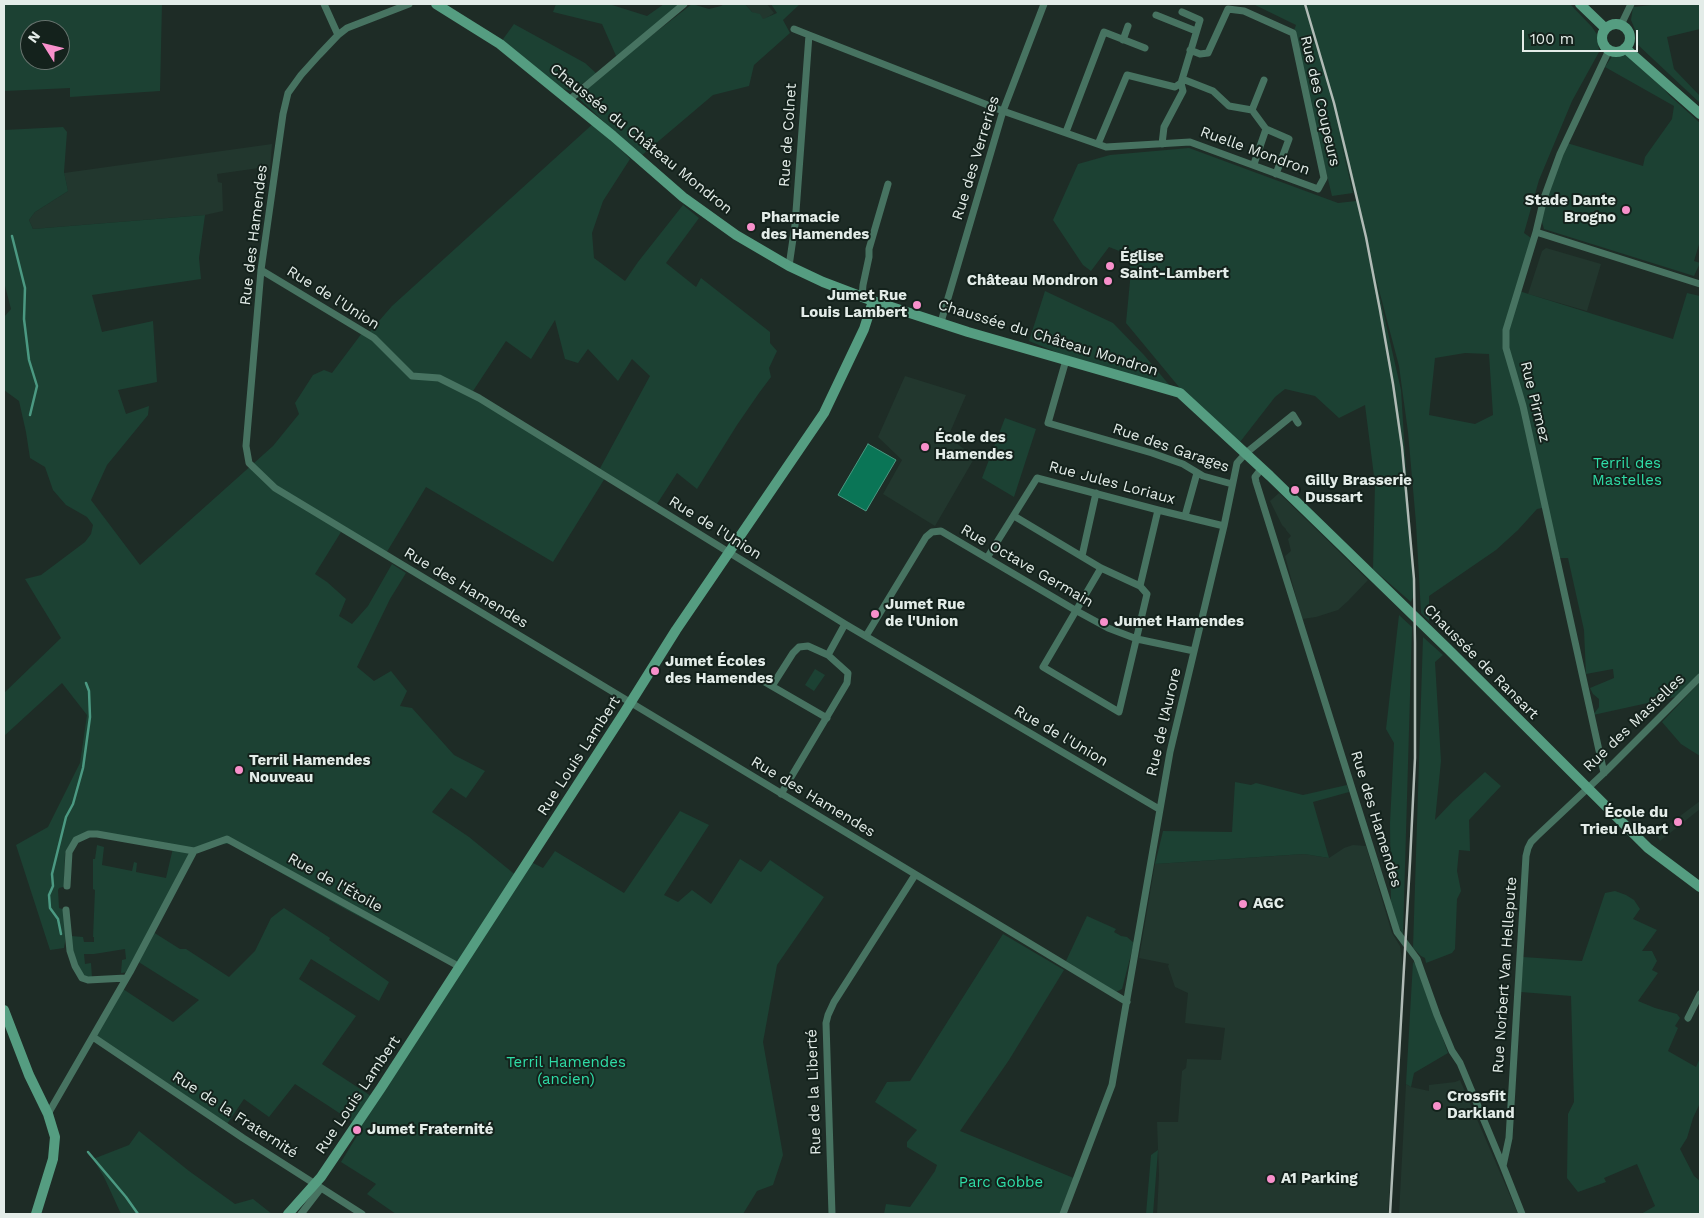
<!DOCTYPE html>
<html>
<head>
<meta charset="utf-8">
<style>
	body { margin:0 }
	#map { position:relative; width:1704px; height:1218px; overflow:hidden; background:#1e2c26; font-family:"Work Sans",sans-serif }
	canvas { display:block }
	.frame { position:absolute; inset:0; border:5px solid #e3ece8; pointer-events:none }
	.north { position:absolute; left:20px; top:20px; width:50px; height:50px; box-sizing:border-box; background:#14221c; border:1px solid #67736e; border-radius:50%; rotate:306deg; font-size:14px; font-weight:700; line-height:20px; text-align:center; color:#e3ece8 }
	.north::after { content:''; display:block; margin:auto; width:18px; height:22px; background:#f890cb; clip-path:polygon(50% 0,100% 100%,50% 72%,0 100%) }
	.scale { position:absolute; left:1522px; top:30px; width:116px; height:22px; box-sizing:border-box; border:2px solid #e3ece8; border-top:0; padding-left:6px; font-size:15px; line-height:18px; white-space:nowrap; color:#e3ece8; -webkit-text-stroke:4px #14221c; paint-order:stroke }
</style>
</head>
<body>
<div id="map">
<canvas width="1704" height="1218"></canvas>
<div class="frame"></div>
<div class="north">N</div>
<div class="scale">100 m</div>
</div>
<script>
const c = document.querySelector('canvas').getContext('2d');
c.lineJoin = 'round';
function fill(path, color) {
  c.fillStyle = color;
  c.fill(path, 'evenodd');
}
function shape(rows) {
  const path = new Path2D();
  for (const r of rows) {
    if (r.length === 3) {
      path.moveTo(r[0] + r[2], r[1]);
      path.arc(r[0], r[1], r[2], 0, 2 * Math.PI);
      continue;
    }
    path.moveTo(r[0], r[1]);
    for (let i = 2; i < r.length; i += 2) path.lineTo(r[i], r[i + 1]);
  }
  return path;
}
function trace(path, color, width, dash) {
  c.strokeStyle = color;
  c.lineWidth = width;
  c.lineCap = dash ? 'butt' : 'round';
  c.setLineDash(dash || []);
  c.stroke(path);
}
function write(font, color, halo, rows, align = 'center') {
  c.font = font + ' "Work Sans",sans-serif';
  c.lineWidth = 4;
  c.setLineDash([]);
  c.textBaseline = 'middle';
  c.strokeStyle = halo;
  c.fillStyle = color;
  for (const [text, x, y, turn = 0] of rows) {
    c.save();
    c.translate(x, y);
    c.rotate((+turn || 0) * Math.PI / 180);
    c.textAlign = isNaN(turn) ? turn : align;
    if (halo) c.strokeText(text, 0, 0);
    c.fillText(text, 0, 0);
    c.restore();
  }
}
fill(shape([
	[745,4,767,4,774,13,763,20,752,12],
	[272,144,270,170,259,168,217,174,218,182,222,183,223,211,205,215,33,229,29,220,35,212,68,191,64,173],
	[1546,248,1601,264,1587,311,1528,294,1542,251],
	[905,376,966,395,948,437,975,457,935,526,883,494,902,460,878,437],
	[1279,493,1368,580,1348,601,1338,610,1316,617,1302,619,1285,556,1291,551,1288,539,1291,536,1286,530,1286,529,1282,525,1270,501],
	[1700,801,1700,809,1660,841,1656,834],
	[1353,845,1366,846,1392,933,1400,946,1404,972,1388,1214,1157,1214,1159,1175,1157,1122,1178,1122,1182,1071,1186,1068,1187,1059,1221,1060,1225,1028,1185,1023,1188,993,1175,987,1168,966,1169,964,1139,958,1155,864,1304,854,1329,858,1344,848],
	[1460,1080,1518,1214,1399,1214,1406,1084,1411,1087,1429,1091,1429,1085,1455,1082]
]), '#22372e');
fill(shape([
	[4,4,162,4,160,91,70,97,70,88,4,91],
	[30,30,60,30,60,60,30,60],
	[556,4,609,4,647,16,664,4,684,4,617,58,602,24,553,12],
	[692,4,709,9,721,6,724,4,745,4,752,12,760,14,763,19,777,13,771,4,800,4,783,20,790,33,754,65,749,86,713,95,641,156,575,95],
	[1253,4,1305,4,1307,9,1306,4,1570,4,1592,27,1598,36,1599,52,1572,101,1539,180,1524,233,1531,238,1519,291,1673,339,1687,293,1700,296,1700,676,1676,698,1675,697,1593,715,1599,707,1599,699,1593,694,1590,688,1614,678,1613,669,1586,674,1584,630,1568,558,1560,558,1547,507,1537,509,1518,530,1496,550,1429,596,1429,621,1421,613,1416,523,1408,432,1399,366,1374,271,1401,390,1414,595,1411,602,1373,569,1375,484,1365,405,1339,418,1315,396,1285,389,1275,397,1240,442,1179,387,1126,323,1131,271,1127,254,1109,247,1091,271,1083,265,1053,220,1078,164,1110,155,1189,148,1338,203,1356,201,1337,126,1353,193,1332,196,1293,33,1296,25],
	[1465,353,1489,354,1493,415,1475,424,1429,415,1435,358],
	[1661,4,1700,4,1700,29,1667,37,1674,69,1700,96,1700,103,1637,44,1636,32,1631,20,1633,7],
	[514,24,585,63,597,74,571,91,563,89,501,42],
	[1613,55,1627,55,1646,69,1669,95,1700,123,1700,241,1694,261,1700,263,1694,276,1544,229,1540,215,1567,143,1643,166,1645,157,1672,119,1674,106,1605,67],
	[595,122,630,159,603,201,592,233,594,258,625,281,638,262,683,205,699,218,666,263,696,287,701,278,770,332,770,343,777,351,769,368,771,377,759,393,737,425,697,489,677,473,655,507,598,472,650,376,632,359,618,381,588,349,578,363,565,359,555,320,531,359,506,341,473,391,458,387,605,478,553,562,426,487,385,555,331,523,341,532,315,574,327,582,346,599,339,616,352,624,368,606,392,564,406,573,390,599,357,667,374,681,391,671,407,691,400,706,412,708,454,755,485,771,466,798,451,788,432,812,469,837,518,877,531,862,543,868,555,851,624,893,680,811,709,825,664,895,678,902,692,890,711,904,740,859,761,872,770,860,824,897,777,965,763,1042,783,1155,773,1185,757,1191,743,1214,396,1214,367,1194,376,1184,341,1162,360,1131,360,1125,467,961,454,961,432,955,345,909,230,844,205,845,194,851,130,972,121,973,122,960,126,959,125,949,94,954,84,954,85,964,91,963,92,978,83,976,73,955,71,936,83,937,84,942,94,942,94,937,93,937,95,890,93,889,93,859,95,859,97,845,104,847,102,865,132,871,134,862,137,863,136,872,166,878,173,848,93,834,72,843,65,854,64,883,67,886,59,888,58,890,59,908,66,910,67,930,64,948,50,950,16,845,48,827,80,763,87,715,62,683,4,736,4,693,61,638,25,579,41,575,85,542,91,534,93,525,87,517,66,505,53,490,45,467,30,458,26,432,19,401,4,390,4,317,11,309,4,282,4,130,63,127,67,132,64,172,68,191,35,212,29,220,33,229,205,215,199,258,201,279,92,295,102,332,153,321,157,382,118,390,126,414,149,406,148,415,107,465,91,500,140,565,273,446,299,414,295,403,313,375,324,370,332,373,362,333,366,336,392,306],
	[1045,291,1113,323,1144,355,1171,387,1066,356,1029,341],
	[1005,418,1036,429,1014,497,982,478],
	[1399,615,1412,627,1403,935,1391,911,1390,823,1394,743,1386,729],
	[1423,637,1443,655,1435,662,1441,761,1435,820,1453,801,1485,772,1501,786,1469,820,1470,851,1459,850,1457,871,1461,891,1457,899,1455,949,1452,953,1426,963,1425,958,1421,956,1413,948],
	[815,669,825,675,814,691,805,685],
	[1700,682,1700,756,1681,744,1662,722],
	[1235,782,1251,785,1256,783,1303,795,1347,785,1349,792,1313,802,1329,858,1304,854,1155,864,1163,831,1232,832],
	[1615,891,1626,895,1634,900,1640,909,1633,919,1657,930,1642,951,1652,951,1657,961,1652,970,1658,973,1638,1001,1655,1008,1677,1014,1680,1018,1675,1026,1678,1028,1668,1051,1696,1067,1700,1058,1700,1103,1693,1118,1687,1138,1680,1149,1694,1176,1700,1181,1700,1214,1641,1214,1655,1206,1637,1164,1604,1178,1606,1182,1578,1192,1567,1178,1568,1114,1574,1102,1571,996,1521,992,1523,957,1582,961,1605,893],
	[284,908,330,938,329,940,389,982,379,1001,311,959,299,979,356,1016,322,1064,371,1096,353,1122,295,1084,269,1117,244,1099,227,1124,96,1036,123,989,173,1022,199,1000,137,961,153,932,180,949,186,949,229,977,255,951,271,918],
	[1087,916,1116,929,1114,932,1121,936,1127,937,1134,943,1122,989,1116,992,1066,961],
	[1003,934,1064,970,1009,1060,960,1131,1076,1179,1063,1214,884,1214,886,1204,910,1207,935,1171,937,1165,907,1147,907,1142,917,1130,875,1102,887,1082,910,1081],
	[1413,962,1417,965,1448,1053,1414,1073,1411,1087,1406,1084],
	[139,1131,189,1171,235,1204,253,1199,272,1214,121,1214,104,1177,93,1159,129,1145],
	[1158,1150,1153,1214,1146,1214,1151,1155]
]), '#1c4133');
const water = shape([
	[868,444,896,460,866,511,838,495,868,444]
]);
fill(water, '#0a7556');
trace(water, '#4b9982', 1);
trace(shape([
	[12,236,25,288,24,319,29,360,37,386,30,415],
	[61,934,58,919,50,908,49,895,53,886,52,874,66,817,73,804,83,768,90,717,89,691,86,683],
	[88,1152,126,1197,138,1214]
]), '#4b9982', 2.5);
trace(shape([
	[324,4,338,35],
	[409,4,347,28,338,35,319,55,301,75,288,93,283,114,261,270,246,446,249,463,275,488,1127,1002],
	[1156,15,1196,31],
	[1621,25,1631,4],
	[794,29,809,35],
	[1123,40,1128,26],
	[569,100,684,4],
	[1252,110,1264,80],
	[1266,129,1289,139,1276,174],
	[1066,132,1104,32,1145,48],
	[1098,144,1127,75,1175,87,1185,80,1213,91,1229,106,1252,110,1266,129,1254,164],
	[1162,144,1164,127,1183,91,1181,83,1200,20,1182,12],
	[1536,232,1700,284],
	[789,266,795,225,809,35,1003,111,1106,147,1190,142,1318,189,1324,178,1293,33,1244,11,1228,9,1208,53,1200,54,1190,50],
	[261,270,374,338,412,376,439,378,479,398,845,624,1159,809],
	[862,296,863,285,869,257,869,249,888,184],
	[941,322,1003,111,1044,4],
	[1066,360,1048,423,1152,453,1183,464,1203,476,1232,484],
	[1262,468,1255,477,1256,482,1397,932,1417,959,1437,1015,1452,1051,1460,1063,1503,1166],
	[1014,516,1101,568,1140,586,1147,594,1119,712,1043,667,1101,568],
	[1185,516,1197,473],
	[1082,556,1096,493],
	[987,558,1037,478,1158,510,1224,526],
	[1140,586,1158,510],
	[866,636,926,537,932,532,941,531,1075,610,1108,628,1137,639,1194,651],
	[828,655,845,624],
	[763,681,827,718],
	[772,686,793,653,799,647,808,646,828,655,848,673,847,683,781,794],
	[1604,773,1523,406,1506,348,1506,330,1536,232,1544,198,1560,154,1609,50],
	[67,886,69,852,76,840,89,834,97,834,194,851],
	[66,910,70,951,75,966,82,978,88,980,126,978],
	[1688,1018,1700,994],
	[93,1037,243,1138,362,1214],
	[48,1114,130,972,194,851,227,839,460,967],
	[301,1214,321,1188],
	[832,1214,826,1023,828,1015,834,1002,915,875],
	[1063,1214,1112,1085,1170,752,1224,526,1237,463,1246,453,1293,415,1298,423],
	[1522,1214,1503,1166,1509,1138,1526,856,1528,848,1531,842,1537,836,1604,773,1700,677]
]), '#477361', 7);
trace(shape([
	[436,4,500,44,613,136,683,197,736,235,789,266,823,282,873,301,968,332,1180,393,1270,476,1448,649,1648,848,1700,887],
	[1580,4,1605,28],
	[1616,38,14],
	[1625,48,1700,114],
	[4,1010,29,1075,48,1114,55,1137,53,1159,36,1214],
	[288,1214,321,1177,381,1088,624,713,676,630,824,413,864,329,873,301]
]), '#559d81', 10);
trace(shape([
	[1305,4,1334,103,1349,165,1366,237,1380,310,1393,384,1402,447,1414,579,1415,643,1415,758,1410,862,1390,1214]
]), '#b0bbb6', 2.5);
for (const [x, y, r, color] of [
	[1626,210,5,"#f890cb"],
	[751,227,5,"#f890cb"],
	[1110,266,5,"#f890cb"],
	[1108,281,5,"#f890cb"],
	[917,305,5,"#f890cb"],
	[925,447,5,"#f890cb"],
	[1295,490,5,"#f890cb"],
	[875,614,5,"#f890cb"],
	[1104,622,5,"#f890cb"],
	[655,671,5,"#f890cb"],
	[239,770,5,"#f890cb"],
	[1678,822,5,"#f890cb"],
	[1243,904,5,"#f890cb"],
	[1437,1106,5,"#f890cb"],
	[357,1130,5,"#f890cb"],
	[1271,1179,5,"#f890cb"]
]) {
  const dot = new Path2D();
  dot.arc(x, y, r, 0, 2 * Math.PI);
  c.fillStyle = color;
  c.fill(dot);
  trace(dot, '#14221c', 2);
}
write('15px', '#e3ece8', '#14221c', [
	["Rue des Coupeurs",1320,101,77],
	["Rue de Colnet",788,135,-86],
	["Chaussée du Château Mondron",641,139,39],
	["Ruelle Mondron",1255,151,20],
	["Rue des Verreries",976,158,-73],
	["Rue des Hamendes",254,235,-83],
	["Rue de l'Union",333,298,32],
	["Chaussée du Château Mondron",1048,338,17],
	["Rue Pirmez",1535,402,76],
	["Rue des Garages",1171,448,19],
	["Rue Jules Loriaux",1112,483,15],
	["Rue de l'Union",715,528,32],
	["Rue Octave Germain",1027,566,30],
	["Rue des Hamendes",466,588,31],
	["Chaussée de Ransart",1481,662,45],
	["Rue de l'Aurore",1164,722,-77],
	["Rue des Mastelles",1634,723,-44],
	["Rue de l'Union",1061,736,30],
	["Rue Louis Lambert",579,756,-57],
	["Rue des Hamendes",813,797,31],
	["Rue des Hamendes",1376,819,73],
	["Rue de l'Étoile",335,883,29],
	["Rue Norbert Van Hellepute",1505,975,-86],
	["Rue de la Liberté",814,1092,-92],
	["Rue Louis Lambert",358,1095,-56],
	["Rue de la Fraternité",235,1115,33]
]);
write('bold 15px', '#e3ece8', '#14221c', [
	["Stade Dante",1616,201,"right"],
	["Brogno",1616,218,"right"],
	["Pharmacie",761,218],
	["des Hamendes",761,235],
	["Église",1120,257],
	["Saint-Lambert",1120,274],
	["Château Mondron",1098,281,"right"],
	["Jumet Rue",907,296,"right"],
	["Louis Lambert",907,313,"right"],
	["École des",935,438],
	["Hamendes",935,455],
	["Gilly Brasserie",1305,481],
	["Dussart",1305,498],
	["Jumet Rue",885,605],
	["de l'Union",885,622],
	["Jumet Hamendes",1114,622],
	["Jumet Écoles",665,662],
	["des Hamendes",665,679],
	["Terril Hamendes",249,761],
	["Nouveau",249,778],
	["École du",1668,813,"right"],
	["Trieu Albart",1668,830,"right"],
	["AGC",1253,904],
	["Crossfit",1447,1097],
	["Darkland",1447,1114],
	["Jumet Fraternité",367,1130],
	["A1 Parking",1281,1179]
], 'left');
write('15px', '#2fdda7', '#14221c', [
	["Terril des",1627,464],
	["Mastelles",1627,481],
	["Terril Hamendes",566,1063],
	["(ancien)",566,1080],
	["Parc Gobbe",1001,1183]
]);
</script>
</body>
</html>
